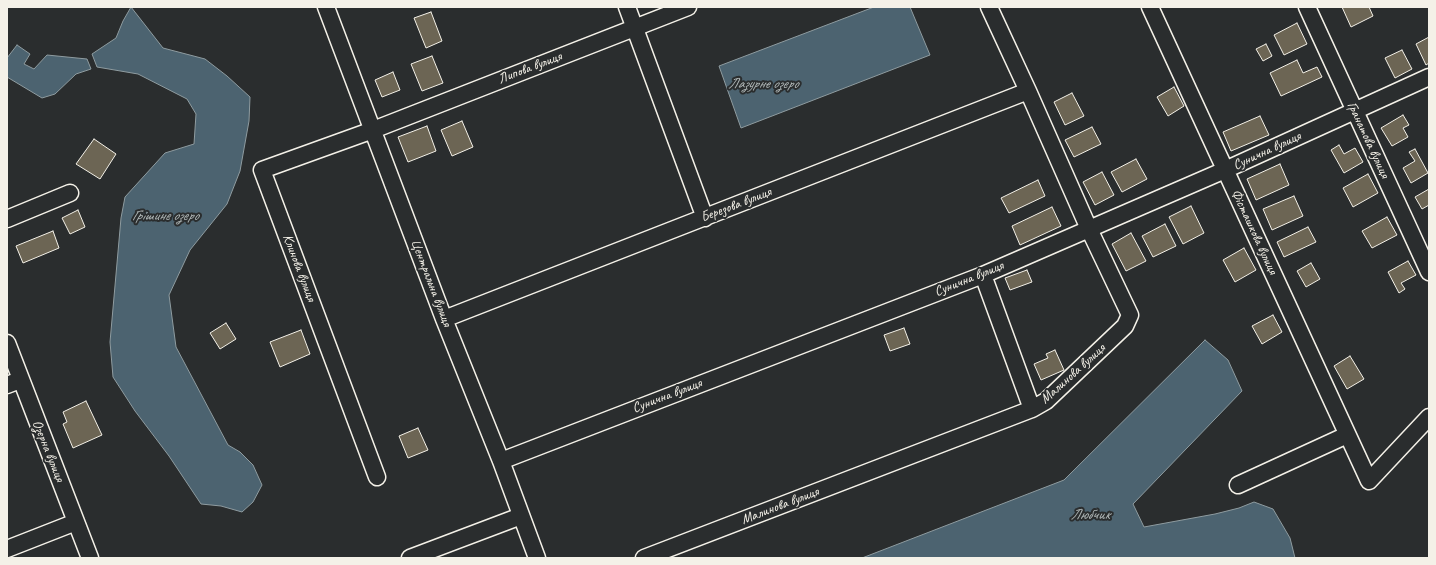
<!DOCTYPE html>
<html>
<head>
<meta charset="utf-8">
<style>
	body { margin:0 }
	#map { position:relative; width:1436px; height:565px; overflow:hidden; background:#2a2d2e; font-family:Caveat,sans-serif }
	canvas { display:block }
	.frame { position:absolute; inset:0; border:8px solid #f4f1e8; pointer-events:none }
</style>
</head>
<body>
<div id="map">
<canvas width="1436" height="565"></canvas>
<div class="frame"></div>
</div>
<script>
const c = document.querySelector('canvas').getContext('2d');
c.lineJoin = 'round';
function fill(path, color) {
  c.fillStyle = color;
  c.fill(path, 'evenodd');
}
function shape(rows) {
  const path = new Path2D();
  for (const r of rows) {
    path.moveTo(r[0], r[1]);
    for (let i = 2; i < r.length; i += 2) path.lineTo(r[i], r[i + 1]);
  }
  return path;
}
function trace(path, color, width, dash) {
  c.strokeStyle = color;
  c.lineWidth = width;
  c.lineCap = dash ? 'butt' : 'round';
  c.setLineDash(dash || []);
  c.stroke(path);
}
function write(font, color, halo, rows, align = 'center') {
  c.font = font + ' Caveat,sans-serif';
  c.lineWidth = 4;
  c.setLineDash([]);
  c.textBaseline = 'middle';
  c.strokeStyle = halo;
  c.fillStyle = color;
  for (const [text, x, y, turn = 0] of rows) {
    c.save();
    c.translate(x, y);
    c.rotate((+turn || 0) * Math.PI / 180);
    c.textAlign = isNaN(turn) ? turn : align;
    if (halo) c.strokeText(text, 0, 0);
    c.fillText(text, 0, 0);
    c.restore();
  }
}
const water = shape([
	[131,7,163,48,205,59,227,76,250,97,249,121,240,171,227,204,190,250,169,295,176,347,228,445,240,452,253,465,262,485,253,502,242,512,221,506,201,504,169,456,135,411,113,377,110,342,121,218,125,197,165,153,194,144,196,114,187,99,138,74,97,67,92,54,116,38,123,21,131,7],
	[874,7,910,7,930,55,741,128,719,66,874,7],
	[17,45,30,54,24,64,34,69,47,55,87,59,91,69,76,74,55,94,42,98,7,77,7,58,17,45],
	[1205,340,1228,360,1242,391,1133,504,1144,527,1215,514,1239,508,1254,502,1273,509,1290,538,1295,558,862,558,1064,480,1205,340]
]);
fill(water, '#4c6370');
trace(water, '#8f9ca0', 1);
const building = shape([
	[1342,7,1369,7,1373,16,1351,27,1342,7],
	[431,12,442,41,426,48,414,18,431,12],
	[1297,23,1307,44,1284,55,1274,35,1297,23],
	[1429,37,1429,63,1426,65,1416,44,1429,37],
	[1266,44,1272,56,1263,61,1256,49,1266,44],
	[1402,50,1412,69,1395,78,1385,58,1402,50],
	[432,56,443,83,422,91,411,64,432,56],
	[1297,60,1303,73,1317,67,1322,77,1281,96,1270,73,1297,60],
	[393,72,400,90,382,97,375,80,393,72],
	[1174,87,1184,106,1168,116,1157,97,1174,87],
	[1072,93,1084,116,1065,125,1054,102,1072,93],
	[1403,115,1409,125,1403,128,1408,137,1392,146,1381,128,1403,115],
	[1260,116,1269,135,1231,151,1223,132,1260,116],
	[462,121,473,147,452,156,441,130,462,121],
	[427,126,436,151,408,162,398,137,427,126],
	[1092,127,1101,144,1074,157,1065,140,1092,127],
	[94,139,116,154,100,179,76,164,94,139],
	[1339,145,1344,154,1355,148,1363,162,1344,173,1331,150,1339,145],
	[1415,149,1428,173,1411,183,1403,168,1415,161,1409,152,1415,149],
	[1136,159,1147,179,1122,192,1111,172,1136,159],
	[1280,164,1289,185,1256,200,1247,179,1280,164],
	[1102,172,1114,195,1095,205,1083,182,1102,172],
	[1368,174,1378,193,1353,207,1343,188,1368,174],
	[1038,180,1045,196,1009,213,1001,198,1038,180],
	[1429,189,1429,205,1422,209,1415,197,1429,189],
	[1294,196,1303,216,1272,230,1263,209,1294,196],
	[1191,206,1204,233,1183,244,1169,217,1191,206],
	[1052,207,1061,226,1020,245,1012,226,1052,207],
	[78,210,85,227,70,234,62,218,78,210],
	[1387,217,1397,235,1372,248,1362,231,1387,217],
	[1165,224,1176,246,1153,257,1142,236,1165,224],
	[1308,227,1316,242,1284,257,1277,242,1308,227],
	[53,231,59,248,23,263,16,246,53,231],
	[1131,233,1146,261,1126,271,1112,244,1131,233],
	[1244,248,1256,270,1235,282,1223,260,1244,248],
	[1408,261,1416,275,1401,283,1405,289,1399,293,1388,272,1408,261],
	[1311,263,1320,279,1306,287,1297,271,1311,263],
	[1027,270,1032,282,1010,290,1005,278,1027,270],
	[1273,315,1282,332,1262,344,1252,326,1273,315],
	[226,323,236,339,220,349,210,333,226,323],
	[904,328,910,344,890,351,884,335,904,328],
	[301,330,310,354,280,367,270,342,301,330],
	[1055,350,1064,370,1041,380,1034,364,1048,358,1046,354,1055,350],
	[1350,356,1364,379,1347,389,1334,366,1350,356],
	[86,401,102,435,73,448,63,424,67,422,63,412,86,401],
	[418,428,428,450,408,458,399,436,418,428]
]);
fill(building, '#6c6554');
trace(building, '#f4f1e8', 1);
const minor = shape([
	[326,7,444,319,501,461,537,558],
	[627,7,705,218],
	[1150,7,1369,481,1429,417],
	[1307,7,1429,272],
	[7,219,70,193],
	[983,275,1032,409],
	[444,319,1028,91],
	[7,343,90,558],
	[7,385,20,380],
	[501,461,983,275,1225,170,1429,77],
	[377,477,262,170,373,130,688,7],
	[1238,485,1347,435],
	[7,549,76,522],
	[410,558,521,516],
	[644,558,1032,409,1046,401,1125,326,1130,315,1089,229,1028,91,989,7]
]);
trace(minor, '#f4f1e8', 19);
trace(minor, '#2a2d2e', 16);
write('14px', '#f4f1e8', '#2a2d2e', [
	["Липова вулиця",530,68,-21],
	["Гранатова вулиця",1368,140,65],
	["Сунична вулиця",1267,151,-25],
	["Березова вулиця",736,205,-21],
	["Фісташкова вулиця",1254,232,65],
	["Клинова вулиця",299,268,69],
	["Сунична вулиця",969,279,-22],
	["Центральна вулиця",431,283,69],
	["Малинова вулиця",1073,374,-42],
	["Сунична вулиця",667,396,-21],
	["Озерна вулиця",48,451,68],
	["Малинова вулиця",780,506,-21]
]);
write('italic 15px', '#b1b8b8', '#2a2d2e', [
	["Лазурне озеро",763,84],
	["Грішине озеро",165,216],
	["Любчик",1090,515]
]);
</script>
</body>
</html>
